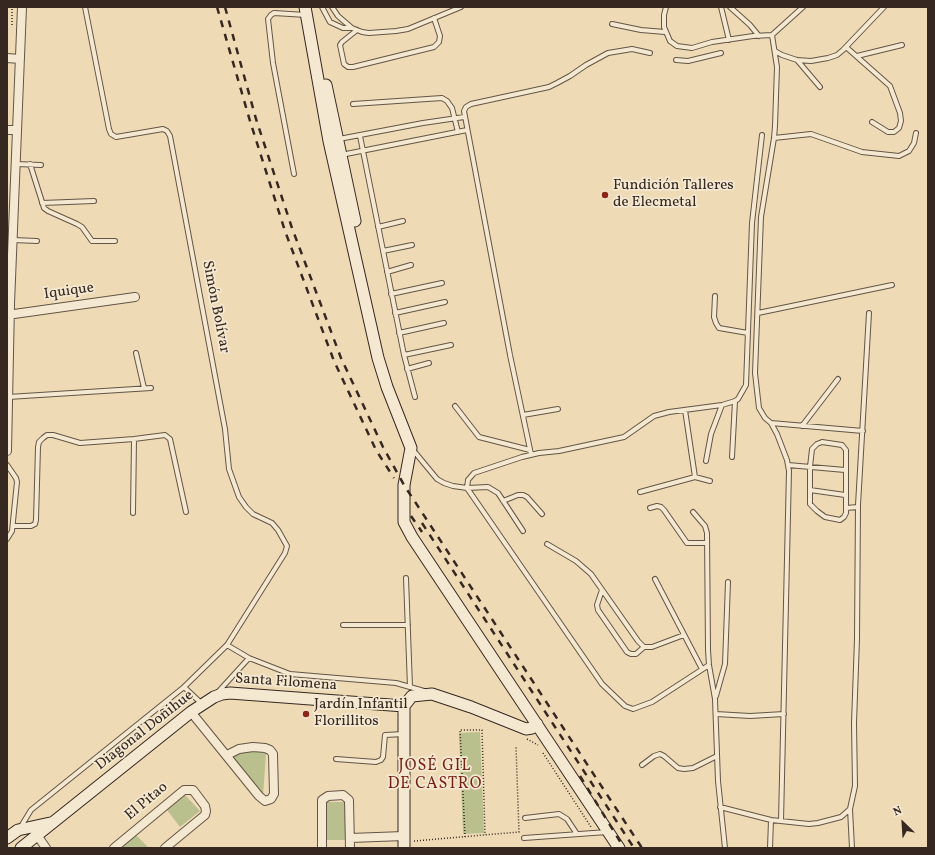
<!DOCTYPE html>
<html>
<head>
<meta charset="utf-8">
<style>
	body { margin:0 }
	#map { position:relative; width:935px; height:855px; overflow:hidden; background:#eedbb6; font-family:Vollkorn,serif }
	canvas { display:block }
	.frame { position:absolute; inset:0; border:8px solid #362820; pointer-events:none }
	.north { position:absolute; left:883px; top:803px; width:40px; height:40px; -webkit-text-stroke:3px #f4e8d0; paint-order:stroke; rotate:335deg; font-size:11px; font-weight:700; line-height:16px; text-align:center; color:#362820 }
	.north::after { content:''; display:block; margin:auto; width:14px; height:18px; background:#362820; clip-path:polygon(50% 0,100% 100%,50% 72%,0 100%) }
</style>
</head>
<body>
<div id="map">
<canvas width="935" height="855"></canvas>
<div class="frame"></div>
<div class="north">N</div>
</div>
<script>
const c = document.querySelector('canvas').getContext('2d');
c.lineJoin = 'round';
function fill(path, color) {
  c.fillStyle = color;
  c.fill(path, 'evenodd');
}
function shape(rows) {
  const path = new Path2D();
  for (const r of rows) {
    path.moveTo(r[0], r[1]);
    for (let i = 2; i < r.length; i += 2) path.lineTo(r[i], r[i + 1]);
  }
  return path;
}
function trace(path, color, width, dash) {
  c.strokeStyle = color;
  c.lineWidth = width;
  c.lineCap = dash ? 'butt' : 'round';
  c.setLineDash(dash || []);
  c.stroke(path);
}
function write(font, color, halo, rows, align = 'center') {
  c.font = font + ' Vollkorn,serif';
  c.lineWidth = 3.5;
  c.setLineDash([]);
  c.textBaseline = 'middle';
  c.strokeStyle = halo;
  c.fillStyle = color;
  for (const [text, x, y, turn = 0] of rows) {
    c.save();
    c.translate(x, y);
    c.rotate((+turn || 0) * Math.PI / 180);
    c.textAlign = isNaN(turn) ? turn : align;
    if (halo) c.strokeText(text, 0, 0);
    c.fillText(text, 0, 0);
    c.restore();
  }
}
fill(shape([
	[480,732,484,833,463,834,459,733],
	[254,749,266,754,263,796,233,757,239,751],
	[185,795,200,811,180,827,167,810],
	[325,802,347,802,346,840,325,840],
	[136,835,149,848,120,848]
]), '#b9c08d');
const lane = shape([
	[322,7,330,22,343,28,351,28],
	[332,7,338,16,352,28,362,32,369,33,396,31,408,29,461,7],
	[666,7,664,15,664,27,670,41,677,46,692,48,712,42,753,36,772,35,777,67,775,126,774,138,761,217,755,373,759,408,765,418,771,423,863,431],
	[721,7,729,40],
	[730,7,750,25,759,36],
	[612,24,641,30,665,32],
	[357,30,342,42,340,45,344,64,348,67,353,67,434,47,439,42,440,36,434,18],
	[772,35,803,7],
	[846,47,890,86,900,113,901,121,899,128,894,132,888,132,872,122],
	[775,51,782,55,797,60,811,61,828,58,837,55,843,50,884,7],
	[857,56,902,45],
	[676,60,688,61,721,53],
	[797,60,820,87],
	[353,104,442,98,447,101,452,108,458,132],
	[360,136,404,355,415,397],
	[774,138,811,134,862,152,899,156,909,151,914,143,916,133],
	[339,139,423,123,464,117],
	[341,155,467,130],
	[16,164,41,165],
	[30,164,44,208,48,211,77,224,82,227,92,241,115,241],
	[294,174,273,63,268,19,271,15,274,13,306,15],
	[42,203,94,201],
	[378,227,403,221],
	[13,240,37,241],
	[383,251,412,245],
	[387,272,411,265],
	[391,294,442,283],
	[715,296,714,317,716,323,719,328,748,333],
	[395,313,445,302],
	[758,313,892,285],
	[399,333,444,323],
	[136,353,144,388],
	[404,355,451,345],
	[407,369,429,363],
	[8,397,151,388],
	[455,406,479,437,530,450],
	[685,410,695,477],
	[523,415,558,409],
	[771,423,777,434,787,460,789,471,781,821],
	[802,426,838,379],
	[822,442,842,445,846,450,846,513,844,517,840,520,825,517,817,511,810,504,810,467,812,449,817,444,822,442],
	[413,450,437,479,444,483,453,486,467,488,488,487,498,493,523,531],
	[531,454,510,355,464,111,466,107,471,104,549,87,557,83,570,76,586,65,608,53,632,49,650,53],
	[732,457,735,401],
	[706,461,711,434,722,405],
	[7,465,16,478,17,482,12,531,7,539],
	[788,465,845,470],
	[810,490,845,495],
	[640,492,695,477,710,481],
	[503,501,518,495,523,495,527,497,542,514],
	[650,508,657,506,661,507,664,510,687,543,707,543],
	[846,508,858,507],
	[693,512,705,526,707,533,708,650,709,665,715,699,718,781,725,848],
	[133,513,134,439],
	[13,526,31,526,35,524,36,520,38,447,39,442,43,438,47,435,53,435,80,443,134,439,165,435,170,439,186,512],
	[547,544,576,561,591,574,638,641,644,647,652,647,684,635],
	[406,578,410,687],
	[655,579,702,669],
	[602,590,597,605,598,610,627,652,631,654,636,654,644,647],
	[343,625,408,625],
	[227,645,249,658,290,674,396,683,424,691],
	[709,665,652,702,633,709,625,706,602,684,467,488,468,480,474,473,522,457,539,453,559,451,624,437,654,416,669,412,722,405,735,401,738,399,746,385,752,223,762,135],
	[184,687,201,703],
	[218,692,249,658],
	[716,696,725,664,728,582],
	[716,714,750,716,784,714],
	[336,759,376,762,381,760,383,757,385,735,404,734],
	[642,765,654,756,660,754,664,756,678,768,684,769,693,768,717,756],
	[720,807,771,820,809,824,818,823,841,817,850,809,855,786,854,723,857,639,858,505,869,313],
	[850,809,852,848],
	[525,818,559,814,567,819,577,834],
	[20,828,31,810,184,687,227,645,285,553,287,546,278,530,272,523,253,514,246,507,239,497,229,469,225,429,170,136,167,131,163,129,116,137,111,134,109,129,85,7],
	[524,838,607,832],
	[770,848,771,820]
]);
const street = shape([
	[7,58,20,59],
	[7,130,17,130],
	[7,315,135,297],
	[7,451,10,304,22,7],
	[191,712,259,796,265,801,271,799,274,794,273,754,270,750,265,748,253,747,239,749,227,755],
	[37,835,46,848],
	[350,838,404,836],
	[114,848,184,790,193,790,205,806,206,811,205,815,165,848],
	[322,848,322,800,328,796,343,795,349,800,350,848]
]);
const secondary = shape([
	[305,7,329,141,378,358,387,387,411,448,404,485,404,522,412,537,619,848],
	[326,85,355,221],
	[7,838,18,830,50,823],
	[21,848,191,712,214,697,222,694,230,693,404,706,412,696,432,694,471,707,526,729,532,728,537,724],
	[404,848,404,706]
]);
trace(lane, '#645546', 6);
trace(street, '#645546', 10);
trace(secondary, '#362820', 13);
trace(shape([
	[12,25,12,7],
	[527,739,538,745],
	[543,753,591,827],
	[465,837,460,730,482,730,485,835],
	[414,841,519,832,516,747]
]), '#362820', 1.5, [1, 2]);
trace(lane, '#f4e8d0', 4);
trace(street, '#f4e8d0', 8);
trace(secondary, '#f4e8d0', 11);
trace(shape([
	[217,7,250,121,285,231,334,361,376,450,394,478],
	[225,7,256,119,292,228,341,358,383,447,404,485,642,848],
	[411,516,422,532],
	[422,523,634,848],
	[580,776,624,848]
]), '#362820', 2.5, [7, 7]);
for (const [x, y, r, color] of [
	[605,195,4,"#8f2418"],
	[306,714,4,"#8f2418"]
]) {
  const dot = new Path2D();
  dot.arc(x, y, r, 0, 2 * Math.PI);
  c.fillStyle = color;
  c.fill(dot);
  trace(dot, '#f4e8d0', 1.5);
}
write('15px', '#362820', '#f4e8d0', [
	["Fundición Talleres",613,186],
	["de Elecmetal",613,203],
	["Jardín Infantil",314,705],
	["Florillitos",314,722]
], 'left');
write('15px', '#362820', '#f4e8d0', [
	["Iquique",69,292,-8],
	["Simón Bolívar",215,307,79],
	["Santa Filomena",286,683,4],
	["Diagonal Doñihue",145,731,-38],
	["El Pitao",147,802,-40]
]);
c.letterSpacing = '1px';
write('16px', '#7a1f14', '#f4e8d0', [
	["JOSÉ GIL",435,767],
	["DE CASTRO",435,785]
]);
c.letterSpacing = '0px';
</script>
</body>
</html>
